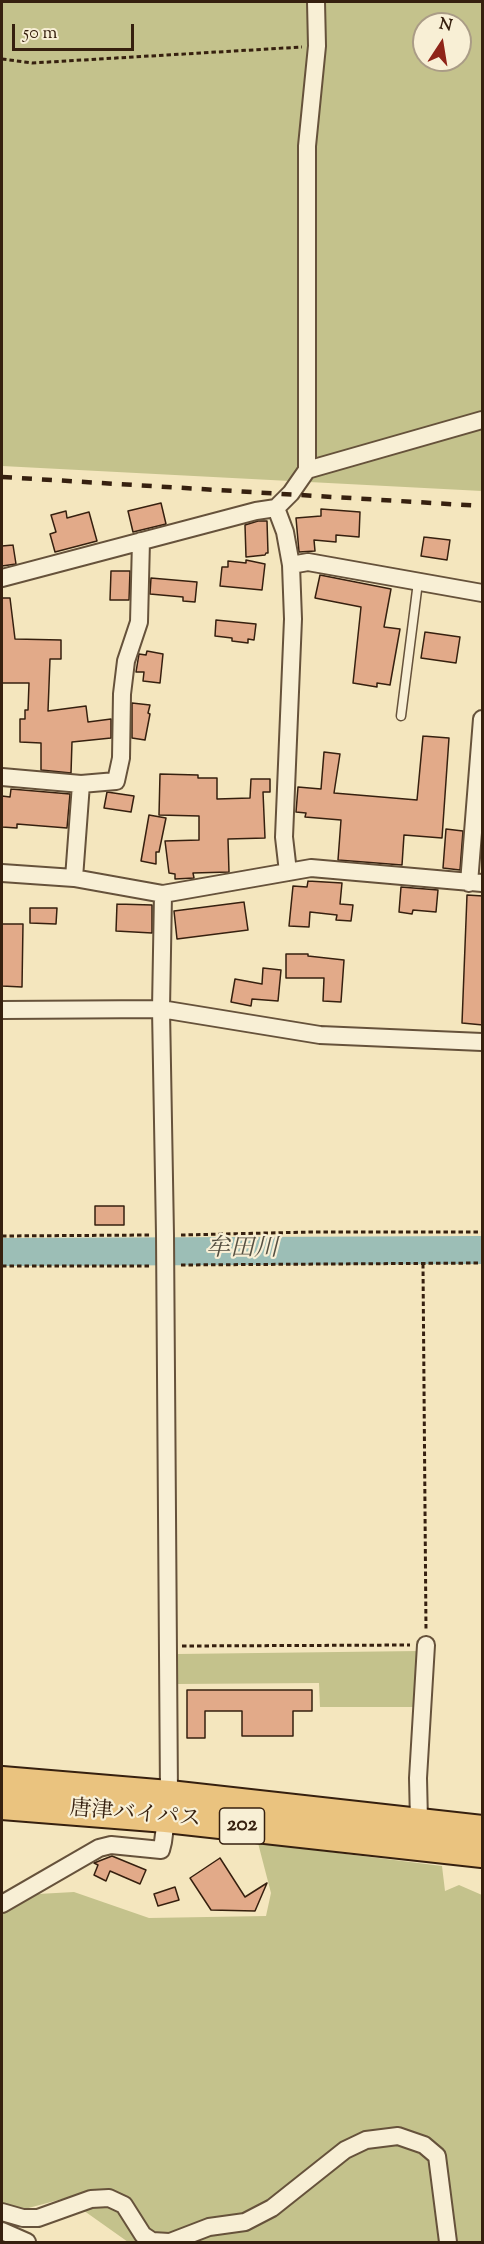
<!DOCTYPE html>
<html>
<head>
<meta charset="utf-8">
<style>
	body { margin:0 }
	#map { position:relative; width:484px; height:2244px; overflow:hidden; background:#f4e6be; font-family:"Sorts Mill Goudy",serif }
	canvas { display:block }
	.frame { position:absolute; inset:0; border:3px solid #36200f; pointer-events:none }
	.north { position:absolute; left:412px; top:12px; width:60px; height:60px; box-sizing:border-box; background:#f8efd5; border:2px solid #aa9c86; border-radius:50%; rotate:12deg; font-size:16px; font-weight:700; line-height:24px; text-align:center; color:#36200f }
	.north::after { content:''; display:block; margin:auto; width:21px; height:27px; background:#8f2418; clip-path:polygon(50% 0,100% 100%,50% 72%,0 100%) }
	.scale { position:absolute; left:12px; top:24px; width:122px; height:27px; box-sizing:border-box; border:3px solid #36200f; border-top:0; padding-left:8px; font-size:18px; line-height:21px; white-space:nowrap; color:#36200f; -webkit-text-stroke:4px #f8efd5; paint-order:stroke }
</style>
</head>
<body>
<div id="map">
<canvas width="484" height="2244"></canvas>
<div class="frame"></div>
<div class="north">N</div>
<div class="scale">50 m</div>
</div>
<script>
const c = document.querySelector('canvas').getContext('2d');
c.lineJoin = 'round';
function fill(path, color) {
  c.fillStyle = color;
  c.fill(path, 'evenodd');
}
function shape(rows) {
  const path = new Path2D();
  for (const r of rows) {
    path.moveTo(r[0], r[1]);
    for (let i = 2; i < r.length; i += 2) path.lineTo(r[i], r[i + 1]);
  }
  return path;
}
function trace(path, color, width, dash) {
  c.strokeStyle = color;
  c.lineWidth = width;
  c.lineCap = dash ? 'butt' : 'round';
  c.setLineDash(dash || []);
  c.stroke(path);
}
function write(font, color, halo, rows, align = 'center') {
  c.font = font + ' "Sorts Mill Goudy","Noto Serif JP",serif';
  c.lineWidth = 4.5;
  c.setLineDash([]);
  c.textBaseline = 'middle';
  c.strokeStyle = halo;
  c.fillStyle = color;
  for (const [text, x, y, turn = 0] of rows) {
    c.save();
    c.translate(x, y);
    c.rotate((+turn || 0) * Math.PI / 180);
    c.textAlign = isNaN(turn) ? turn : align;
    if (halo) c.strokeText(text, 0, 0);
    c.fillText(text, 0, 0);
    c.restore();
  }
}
fill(shape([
	[2,2,482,2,482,491,2,466],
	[424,24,460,24,460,60,424,60],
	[419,1651,417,1707,320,1707,319,1683,178,1684,178,1654],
	[258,1843,442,1866,445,1891,459,1885,482,1895,482,2242,128,2242,66,2198,2,2215,2,1896,74,1892,149,1918,266,1916,271,1893]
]), '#c4c28c');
trace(shape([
	[2,1252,482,1250]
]), '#9cbeb6', 28);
const building = shape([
	[161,503,166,524,133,532,128,511,161,503],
	[321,509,360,512,359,537,336,535,336,542,314,540,315,551,299,552,296,518,321,516,321,509],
	[66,511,67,518,89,512,97,541,55,552,50,534,56,532,51,515,66,511],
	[258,521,267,521,268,553,266,553,265,555,246,557,245,525,258,521],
	[424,537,450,540,447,560,421,556,424,537],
	[13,545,16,564,2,566,2,546,13,545],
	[246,560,265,564,262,590,220,586,222,567,228,567,228,561,246,563,246,560],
	[111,571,130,571,129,600,110,600,111,571],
	[320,575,391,589,384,627,400,629,390,685,377,683,377,687,353,683,361,607,315,598,320,575],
	[151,578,197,582,195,602,183,601,183,597,150,594,151,578],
	[2,598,10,598,15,639,61,640,61,659,50,659,48,711,86,706,88,722,111,719,111,738,72,742,71,773,41,770,41,743,20,742,20,719,25,719,25,710,28,710,29,683,2,683,2,598],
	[216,620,256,624,254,640,248,639,248,643,232,641,232,638,215,636,216,620],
	[425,632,460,637,456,663,421,658,425,632],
	[147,651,163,654,160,683,143,681,144,672,136,672,139,654,146,655,147,651],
	[132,703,150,705,148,713,150,714,145,740,132,738,132,703],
	[423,736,449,738,442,838,404,835,402,865,338,860,341,820,305,817,306,813,296,812,298,787,321,789,324,752,340,754,334,793,417,800,423,736],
	[160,774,198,775,198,778,217,778,217,799,250,798,251,779,270,779,270,792,263,792,265,838,228,839,229,872,193,873,194,878,175,879,175,874,169,873,165,841,199,840,199,816,159,815,160,774],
	[11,789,70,794,67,828,17,824,17,828,2,827,2,796,10,797,11,789],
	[107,792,134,796,131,812,104,808,107,792],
	[149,815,166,818,159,852,156,852,156,864,141,861,149,815],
	[446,829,463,831,460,870,443,868,446,829],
	[308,881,342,883,340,904,353,905,351,921,336,920,337,915,310,912,309,927,289,926,293,886,307,887,308,881],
	[401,887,438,890,436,912,413,910,412,914,399,912,401,887],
	[467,895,483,896,483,1025,462,1023,467,895],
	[244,902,248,930,177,939,174,911,244,902],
	[117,904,152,905,152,933,116,931,117,904],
	[30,908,57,908,56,924,30,923,30,908],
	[2,924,23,924,22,987,2,986,2,924],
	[286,954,308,954,308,956,344,960,341,1002,323,1001,324,978,286,978,286,954],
	[263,968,281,970,278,1001,252,999,251,1006,231,1002,235,979,262,984,263,968],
	[95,1206,124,1206,124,1225,95,1225,95,1206],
	[187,1690,312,1690,312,1711,293,1711,293,1736,242,1736,242,1711,205,1711,205,1738,187,1738,187,1690],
	[112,1856,146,1870,140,1884,110,1871,106,1881,94,1875,98,1865,94,1863,112,1856],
	[220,1858,245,1897,267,1883,255,1911,211,1910,190,1878,220,1858],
	[175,1887,179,1900,158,1906,154,1894,175,1887]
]);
fill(building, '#e2aa89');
trace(building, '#36200f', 1.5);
const service = shape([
	[401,716,418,582]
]);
const minor = shape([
	[307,470,482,420],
	[276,508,285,532,291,565,293,619,284,837,288,872],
	[291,565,308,562,482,593],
	[2,578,256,511,276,508,291,493,307,470,307,146,317,46,316,2],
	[2,777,81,784,116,781,121,758,122,694,126,661,139,622,141,541],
	[2,873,74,878,163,894,311,868,482,883],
	[74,878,81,784],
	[469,883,482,719],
	[2,1010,161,1009,320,1035,482,1042],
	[419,1821,418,1778,426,1645],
	[2,1904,99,1848,111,1845,161,1850,163,1842,169,1795,165,1235,161,1009,163,894],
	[2,2212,23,2218,38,2218,91,2199,109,2198,124,2205,143,2235,152,2241,169,2242],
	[2,2231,27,2242],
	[170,2242,209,2227,245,2222,272,2208,345,2150,366,2140,398,2136,424,2145,437,2156,448,2242]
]);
const trunk = shape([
	[2,1781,169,1795,482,1830],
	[2,1805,166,1818,482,1853]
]);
trace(service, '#66523b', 11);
trace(minor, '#66523b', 20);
trace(trunk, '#36200f', 32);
trace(shape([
	[2,59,32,63,302,47],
	[181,1235,311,1232,482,1232],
	[2,1236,151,1235],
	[423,1264,426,1631],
	[181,1265,482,1263],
	[2,1266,151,1266],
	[182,1646,410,1645]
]), '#36200f', 3, [4.5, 3]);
trace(service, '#f8efd5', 8);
trace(minor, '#f8efd5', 16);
trace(trunk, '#eac37f', 28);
trace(shape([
	[2,477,482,506]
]), '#36200f', 4.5, [10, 10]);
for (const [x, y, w] of [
	[242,1826,45]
]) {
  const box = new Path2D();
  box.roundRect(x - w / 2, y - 18, w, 36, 4.5);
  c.fillStyle = '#f8efd5';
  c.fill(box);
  trace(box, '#36200f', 1.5);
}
write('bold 21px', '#36200f', null, [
	["202",242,1826]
]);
write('22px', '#36200f', '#f8efd5', [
	["唐津バイパス",135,1816,5]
]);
write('italic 24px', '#554f41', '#f8efd5', [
	["牟田川",242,1251]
]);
</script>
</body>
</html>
